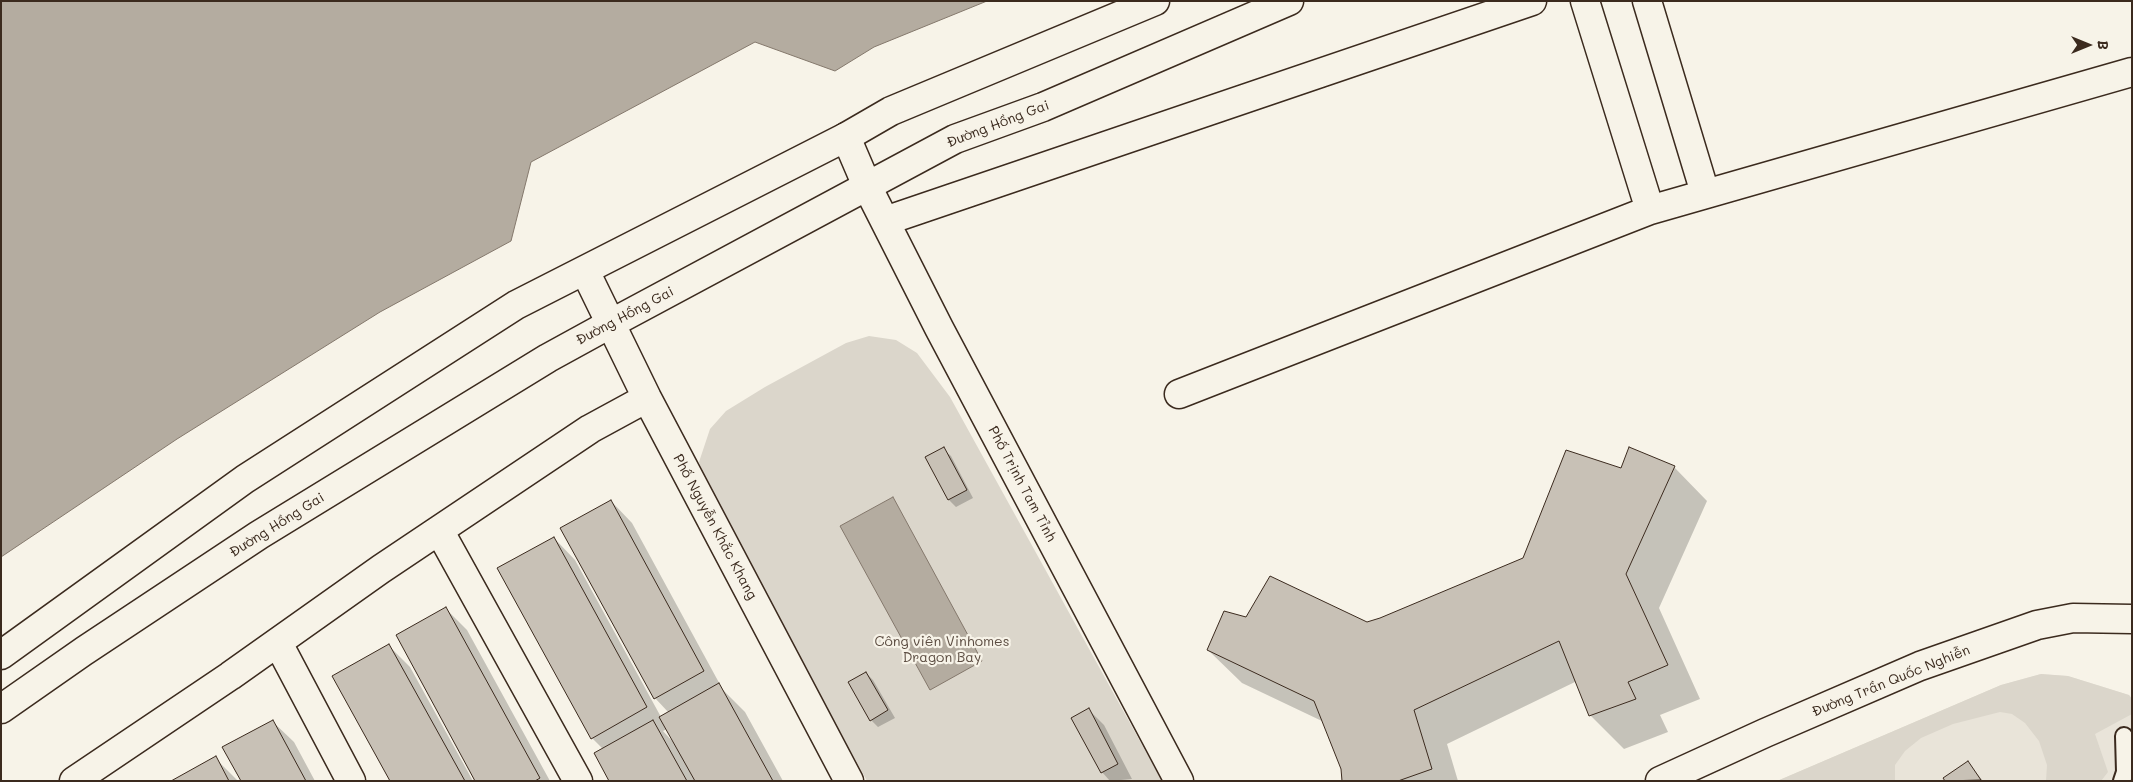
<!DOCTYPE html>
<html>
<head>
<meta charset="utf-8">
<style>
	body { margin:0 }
	#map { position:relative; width:2133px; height:782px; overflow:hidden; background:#f7f3e8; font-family:Mali,sans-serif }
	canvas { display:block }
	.frame { position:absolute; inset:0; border:2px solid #3b2a1e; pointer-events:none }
	.north { position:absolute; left:2063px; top:20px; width:50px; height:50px; -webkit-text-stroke:4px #f7f3e8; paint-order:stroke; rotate:90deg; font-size:14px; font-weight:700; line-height:20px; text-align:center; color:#3b2a1e }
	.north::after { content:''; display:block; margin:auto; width:18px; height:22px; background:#3b2a1e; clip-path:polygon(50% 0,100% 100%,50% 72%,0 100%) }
</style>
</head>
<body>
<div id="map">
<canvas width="2133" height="782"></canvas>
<div class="frame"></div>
<div class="north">B</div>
</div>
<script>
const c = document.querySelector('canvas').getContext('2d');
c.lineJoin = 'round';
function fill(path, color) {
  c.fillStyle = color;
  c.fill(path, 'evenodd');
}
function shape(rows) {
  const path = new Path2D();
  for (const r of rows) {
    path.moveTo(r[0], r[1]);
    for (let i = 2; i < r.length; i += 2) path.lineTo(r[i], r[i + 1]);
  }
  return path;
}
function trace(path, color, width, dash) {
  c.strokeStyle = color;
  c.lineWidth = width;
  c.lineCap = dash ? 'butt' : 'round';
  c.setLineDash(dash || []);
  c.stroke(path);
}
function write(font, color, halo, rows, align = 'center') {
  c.font = font + ' Mali,sans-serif';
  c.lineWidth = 4.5;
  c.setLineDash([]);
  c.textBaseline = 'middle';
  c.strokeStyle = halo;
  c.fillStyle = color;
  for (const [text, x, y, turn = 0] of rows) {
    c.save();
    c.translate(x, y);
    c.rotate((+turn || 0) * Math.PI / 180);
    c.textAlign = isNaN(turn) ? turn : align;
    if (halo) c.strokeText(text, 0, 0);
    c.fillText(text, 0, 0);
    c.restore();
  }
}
fill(shape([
	[2041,674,2068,676,2129,695,2132,699,2132,781,1777,781,2001,685]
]), '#e9e4d9');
fill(shape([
	[869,336,896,340,917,353,950,397,1162,781,867,781,751,569,704,479,699,462,710,429,726,411,765,387,846,343],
	[2041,674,2068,676,2129,695,2132,699,2132,714,2095,734,2108,772,2101,781,2046,781,2047,765,2039,741,2025,723,2012,714,2000,712,1953,724,1921,738,1905,751,1895,765,1895,781,1777,781,2001,685]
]), '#dbd6cb');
const water = shape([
	[1,1,987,1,874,47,835,71,755,42,531,162,511,241,380,312,177,439,1,557,1,1],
	[893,497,982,661,930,690,840,526,893,497]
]);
fill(water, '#b4aca0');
trace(water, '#84786c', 1);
fill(shape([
	[943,449,951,456,973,498,956,507,949,500,927,458],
	[1674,467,1707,501,1659,608,1700,699,1660,715,1668,732,1624,749,1590,715,1577,681,1447,744,1458,781,1343,781,1342,768,1324,722,1242,683,1208,650,1246,619,1367,623,1380,620,1524,559,1622,470],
	[611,501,632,523,723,690,745,712,783,781,611,781,603,749,592,738,554,538,575,560,661,717,669,713,655,698],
	[667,729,674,743,663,731],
	[446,609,467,630,550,781,477,781],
	[389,646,410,667,473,781,391,781],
	[866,673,873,680,895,718,878,727,871,720],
	[1089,710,1104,725,1132,779,1110,781,1102,772],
	[272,721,294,742,315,781,242,781],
	[215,758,238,781,174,781],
	[1968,763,1983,781,1946,781]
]), '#0003');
const building = shape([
	[944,447,967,490,948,500,925,457,944,447],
	[1629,447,1675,466,1626,574,1668,665,1628,682,1636,699,1589,716,1559,641,1414,710,1432,769,1398,781,1342,781,1341,769,1314,701,1207,650,1224,611,1246,617,1270,576,1367,622,1380,618,1523,558,1566,450,1621,468,1629,447],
	[611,500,704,671,654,699,560,528,611,500],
	[554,537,647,707,591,739,497,568,554,537],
	[446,607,540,778,535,781,475,781,396,635,446,607],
	[389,644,465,781,390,781,332,676,389,644],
	[866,672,888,710,870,721,848,682,866,672],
	[719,683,773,781,695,781,659,717,719,683],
	[1089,708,1118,764,1101,773,1071,718,1089,708],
	[273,720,306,781,241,781,222,747,273,720],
	[653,720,687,781,609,781,594,753,653,720],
	[216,756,229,781,171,781,216,756],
	[1968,761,1981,780,1945,781,1943,778,1968,761]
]);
fill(building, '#c8c1b6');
trace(building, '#3b2a1e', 1);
const service = shape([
	[2122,781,2125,772,2124,736]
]);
const minor = shape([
	[1585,1,1650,210],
	[1647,1,1705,193],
	[846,137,867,186,939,328,1179,781],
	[885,221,1532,1],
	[585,271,647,398,849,781],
	[1179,394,1650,210,2132,72],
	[439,530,578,781],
	[278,643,351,781],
	[74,781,230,676,381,569,590,429,647,398]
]);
const tertiary = shape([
	[1,655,245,479,516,305,846,137,891,111,1155,1],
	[1,709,84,651,259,535,548,358,610,324,955,139,1043,107,1289,1],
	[1660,781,1765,733,1920,666,2037,625,2073,618,2132,619]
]);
trace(service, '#3b2a1e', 20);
trace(minor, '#3b2a1e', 31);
trace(tertiary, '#3b2a1e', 31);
trace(service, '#f7f3e8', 16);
trace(minor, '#f7f3e8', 28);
trace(tertiary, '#f7f3e8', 28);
write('14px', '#3b2a1e', '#f7f3e8', [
	["Đường Hồng Gai",998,124,-21],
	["Đường Hồng Gai",625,316,-28],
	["Phố Trịnh Tam Tỉnh",1022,484,62],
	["Đường Hồng Gai",277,525,-32],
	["Phố Nguyễn Khắc Khang",715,527,62],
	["Đường Trần Quốc Nghiễn",1891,681,-22]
]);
write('14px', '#5b4c41', '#f7f3e8', [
	["Công viên Vinhomes",942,642],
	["Dragon Bay",942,658]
]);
</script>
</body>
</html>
